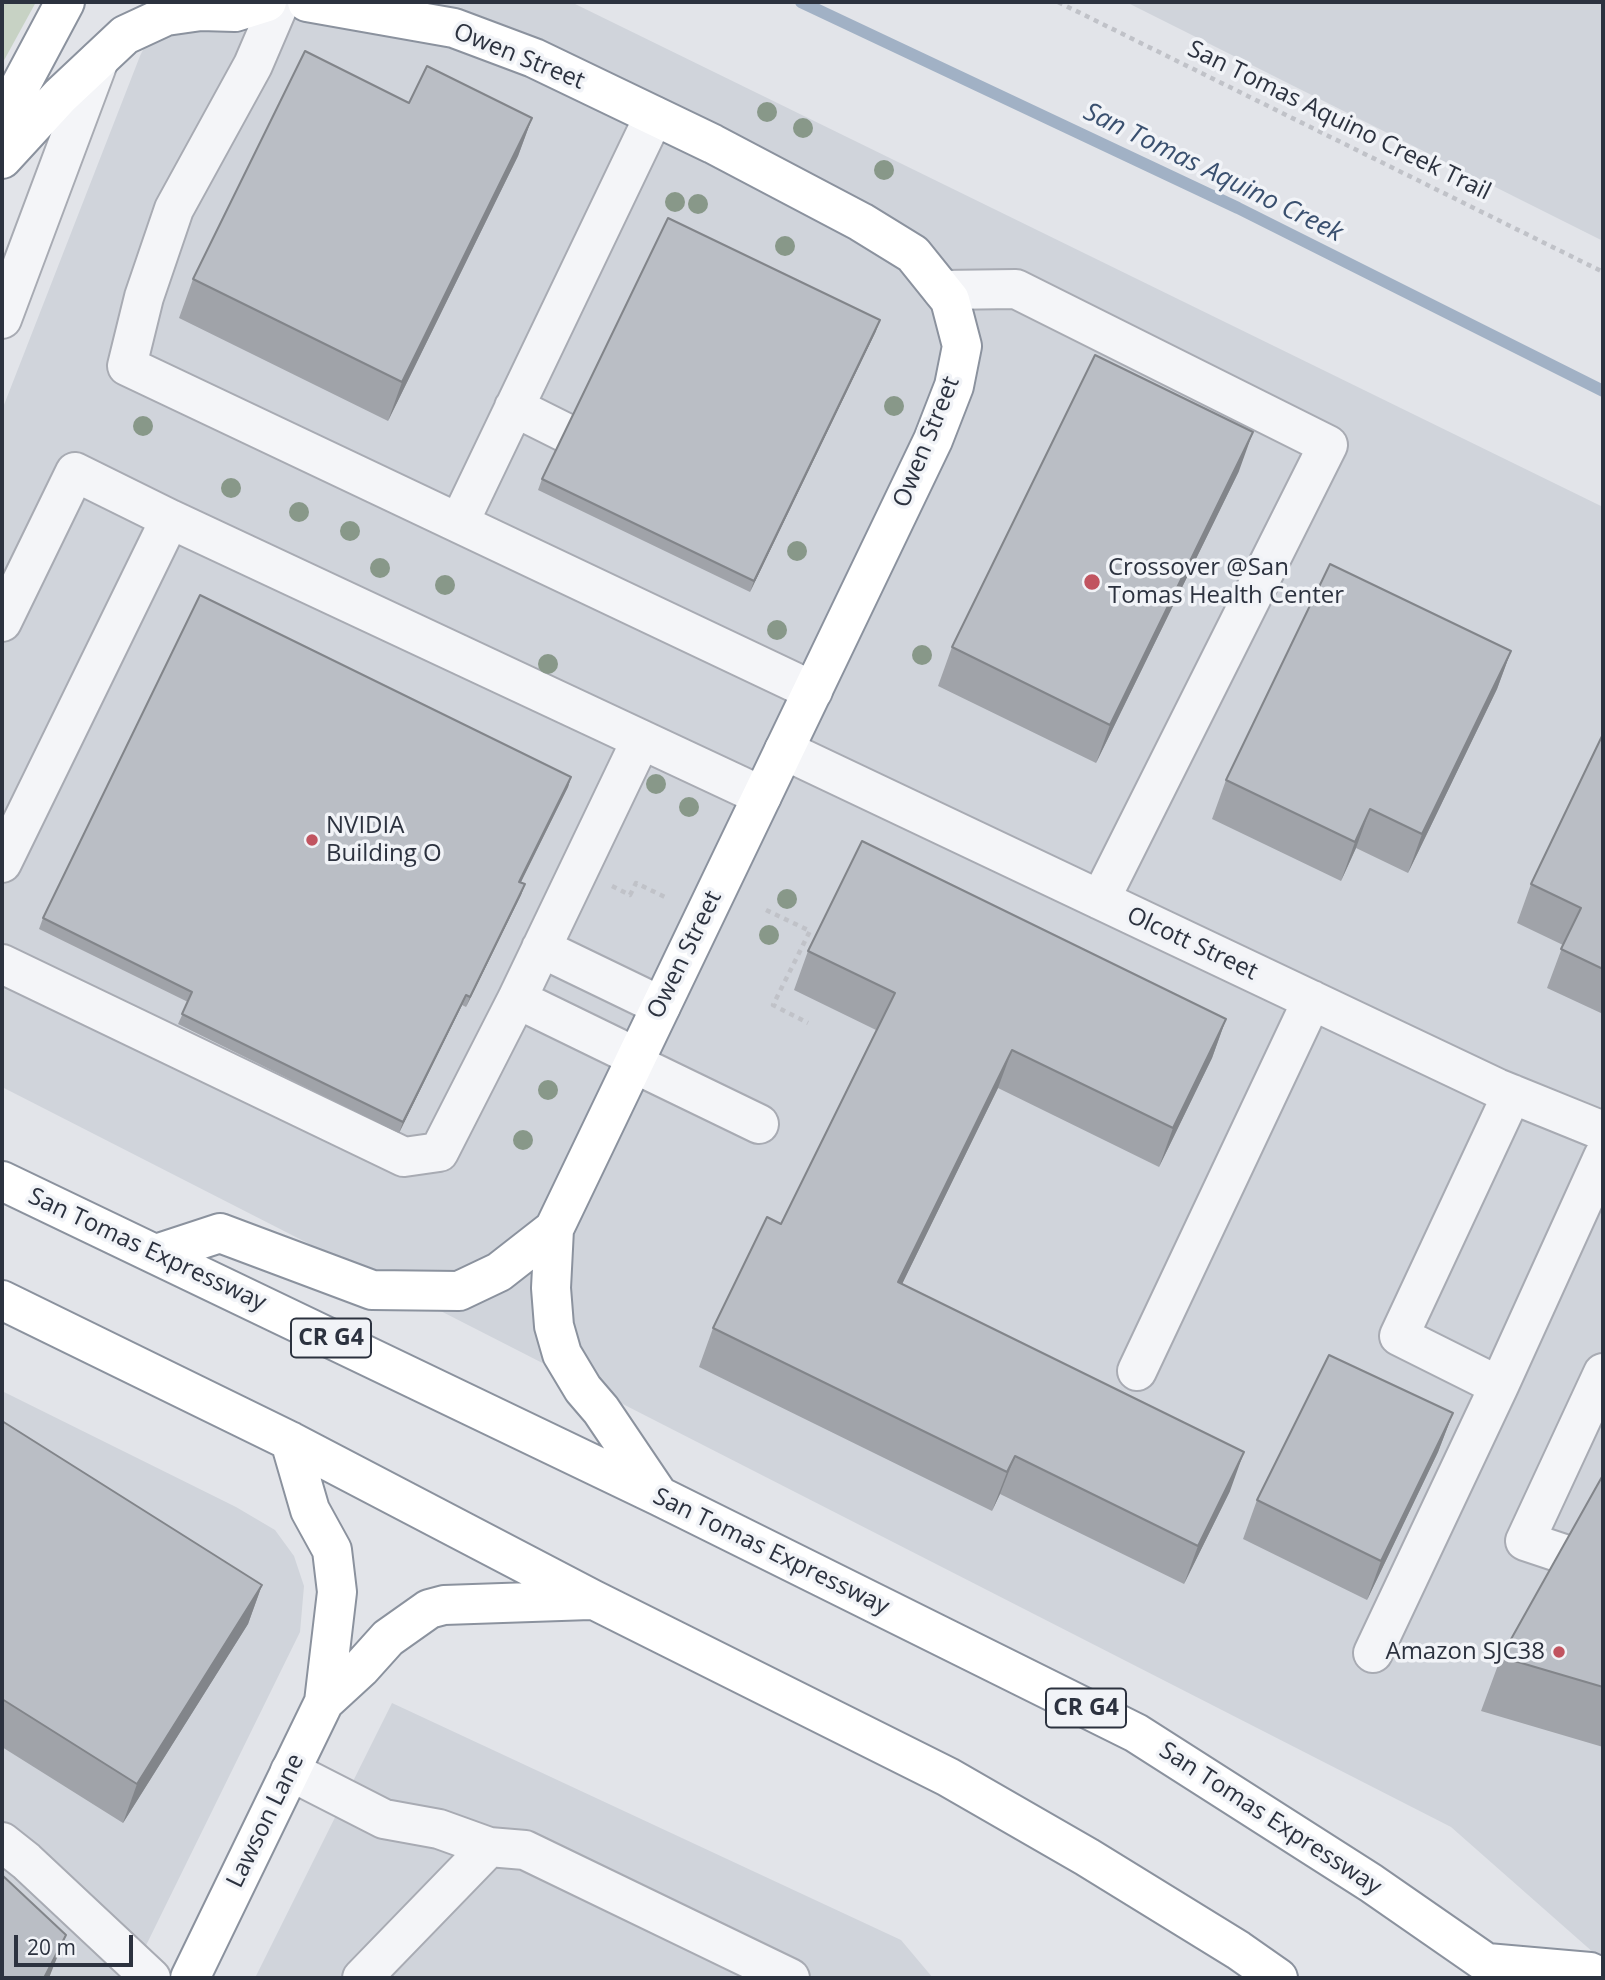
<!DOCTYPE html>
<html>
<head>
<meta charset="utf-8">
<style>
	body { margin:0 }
	#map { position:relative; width:1605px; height:1980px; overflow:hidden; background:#e2e4e9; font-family:"Open Sans",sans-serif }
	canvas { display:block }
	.frame { position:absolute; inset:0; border:4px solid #2c323f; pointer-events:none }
	.scale { position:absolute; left:14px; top:1935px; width:119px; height:32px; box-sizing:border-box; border:4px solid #2c323f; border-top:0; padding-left:9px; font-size:21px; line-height:24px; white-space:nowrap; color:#2c323f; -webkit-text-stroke:5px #f1f3f7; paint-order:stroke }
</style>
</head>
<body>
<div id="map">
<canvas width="1605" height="1980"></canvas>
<div class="frame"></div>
<div class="scale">20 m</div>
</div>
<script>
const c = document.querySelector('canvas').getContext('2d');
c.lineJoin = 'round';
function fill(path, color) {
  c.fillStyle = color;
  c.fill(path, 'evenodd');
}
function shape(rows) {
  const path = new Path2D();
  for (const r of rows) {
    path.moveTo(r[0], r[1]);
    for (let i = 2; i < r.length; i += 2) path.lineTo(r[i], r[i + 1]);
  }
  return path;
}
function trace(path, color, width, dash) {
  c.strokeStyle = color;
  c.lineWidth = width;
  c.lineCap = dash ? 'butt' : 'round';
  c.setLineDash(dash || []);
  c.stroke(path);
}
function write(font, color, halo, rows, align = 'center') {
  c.font = font + ' "Open Sans",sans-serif';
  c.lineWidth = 7;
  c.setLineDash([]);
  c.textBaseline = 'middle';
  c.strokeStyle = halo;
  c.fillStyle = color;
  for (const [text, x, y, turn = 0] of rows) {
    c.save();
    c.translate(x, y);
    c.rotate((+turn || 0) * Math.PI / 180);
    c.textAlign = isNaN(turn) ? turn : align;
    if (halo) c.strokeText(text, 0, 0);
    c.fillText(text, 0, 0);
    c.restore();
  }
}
fill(shape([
	[166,2,571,2,1603,507,1603,1961,1451,1827,2,1087,2,410,140,56],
	[1126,2,1603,2,1603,241],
	[2,1391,236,1507,275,1530,294,1556,304,1586,300,1632,130,1978,2,1978],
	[392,1703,901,1940,933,1978,255,1978]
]), '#d0d4db');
fill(shape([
	[2,2,36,2,2,64]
]), '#c7d2c4');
trace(shape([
	[801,2,1238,208,1603,391]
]), '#a1b1c5', 12);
const minor = shape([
	[280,2,253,65,174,209,144,297,127,366,813,691],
	[942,290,1016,289,1328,445,1100,900],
	[2,319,99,60],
	[514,407,566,433],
	[459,523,654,116],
	[2,622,75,472,170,519],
	[784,750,1497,1088,1603,1131],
	[2,863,170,519,762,796],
	[541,948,661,1006],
	[2,964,404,1157,439,1152,517,999,641,740],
	[517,999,636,1057],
	[633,1063,759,1124],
	[1137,1371,1312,1000],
	[1499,1386,1603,1157],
	[1570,1556,1525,1541,1603,1373],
	[1373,1653,1499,1386,1399,1336,1512,1094],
	[290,1771,384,1819,439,1829,489,1847],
	[2,1842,26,1861,151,1978],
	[362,1978,489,1847,525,1850,790,1978]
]);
const highway = shape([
	[307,2,454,28,534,58,713,144,861,222,913,254,950,300,962,346,954,386,933,440,554,1229,551,1288,554,1326,562,1354,583,1389,601,1410,659,1496],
	[2,120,65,2],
	[2,159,60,96,125,35,166,16,201,11,235,12,267,2],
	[2,1181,659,1496,1136,1733,1371,1883,1508,1978],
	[156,1254,220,1233,372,1290,459,1291,499,1272,554,1229],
	[2,1300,290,1441,592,1599,948,1777,1087,1857,1238,1950,1278,1978],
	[324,1702,361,1668,388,1638,429,1609,444,1605,590,1600],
	[1487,1963,1590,1972,1603,1978],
	[190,1978,324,1702,337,1592,332,1550,310,1510,290,1441]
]);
trace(minor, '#a8abb3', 42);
trace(highway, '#8b929e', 42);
trace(shape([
	[1058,2,1603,272],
	[612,886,630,895,636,883,665,897],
	[766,910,810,931,773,1005,808,1023]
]), '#c0c2c8', 4.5, [5, 5]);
trace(minor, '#f4f5f8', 38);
trace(highway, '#fff', 38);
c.fillStyle = '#889889';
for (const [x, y] of [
	[767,112],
	[803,128],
	[884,170],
	[675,202],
	[698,204],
	[785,246],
	[894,406],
	[143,426],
	[231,488],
	[299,512],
	[350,531],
	[797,551],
	[380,568],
	[445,585],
	[777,630],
	[922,655],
	[548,664],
	[656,784],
	[689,807],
	[787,899],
	[769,935],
	[548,1090],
	[523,1140]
]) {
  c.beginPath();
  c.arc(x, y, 10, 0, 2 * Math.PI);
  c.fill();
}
fill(shape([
	[409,103,532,118,518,156,388,421,179,318,193,279],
	[876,331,750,592,538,490,542,479],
	[1239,471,1096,763,938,686,952,647],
	[1511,651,1497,689,1408,873,1356,848,1341,881,1212,819,1226,780],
	[1603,734,1603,1014,1547,988,1563,945,1517,923,1531,884],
	[571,777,568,787,521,882,525,884,521,895,466,1007,462,1005,399,1133,178,1024,188,1002,39,929,43,918],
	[808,951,1226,1019,1212,1058,1159,1167,998,1088,902,1284,1230,1491,1184,1584,1000,1494,992,1511,699,1367,713,1328,781,1224,876,1030,794,990],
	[1453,1413,1438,1452,1367,1600,1243,1539,1257,1500],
	[2,1421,262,1585,248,1624,123,1823,2,1747],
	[1603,1475,1603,1747,1481,1711,1501,1657]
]), '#a0a3a9');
fill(shape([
	[532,118,518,156,388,421,402,382],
	[880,320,876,331,750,592,754,581],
	[1253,432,1239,471,1096,763,1110,725],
	[1511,651,1497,689,1408,873,1422,834],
	[571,777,568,787,516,892,519,882],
	[1370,809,1356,848,1341,881,1355,842],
	[525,884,521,895,466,1007,470,997],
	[466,995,462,1005,399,1133,403,1122],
	[1226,1019,1212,1058,1159,1167,1173,1128],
	[1012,1050,998,1088,884,1321,898,1282],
	[1453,1413,1438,1452,1367,1600,1381,1561],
	[1244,1452,1230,1491,1184,1584,1198,1546],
	[1015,1456,1000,1494,992,1511,1007,1472],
	[262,1585,248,1624,123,1823,137,1784],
	[66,1935,49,1978,44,1978]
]), '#82858a');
const building = shape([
	[305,51,409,103,427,66,532,118,402,382,193,279,305,51],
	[668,218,880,320,754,581,542,479,668,218],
	[1095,355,1253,432,1110,725,952,647,1095,355],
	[1330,564,1511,651,1422,834,1370,809,1355,842,1226,780,1330,564],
	[200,595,571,777,519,882,525,884,470,997,466,995,403,1122,182,1014,192,992,43,918,200,595],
	[1603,734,1603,969,1561,949,1581,908,1531,884,1603,734],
	[862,841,1226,1019,1173,1128,1012,1050,898,1282,1244,1452,1198,1546,1015,1456,1007,1472,713,1328,767,1217,781,1224,895,993,808,951,862,841],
	[1329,1355,1453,1413,1381,1561,1257,1500,1329,1355],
	[2,1421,262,1585,137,1784,2,1699,2,1421],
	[1603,1475,1603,1687,1501,1657,1603,1475],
	[2,1875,66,1935,44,1978,2,1978,2,1875]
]);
fill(building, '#babec5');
trace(building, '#82858a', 2);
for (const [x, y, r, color] of [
	[1092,582,9,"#c15460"],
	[312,840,7,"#c15460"],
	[1559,1652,7,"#c15460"]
]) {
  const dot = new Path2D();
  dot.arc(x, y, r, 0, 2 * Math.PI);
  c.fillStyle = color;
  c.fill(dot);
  trace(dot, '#f1f3f7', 2.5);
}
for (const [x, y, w] of [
	[331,1338,80],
	[1086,1708,80]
]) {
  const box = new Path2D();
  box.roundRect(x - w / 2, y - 19.5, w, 39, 5);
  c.fillStyle = '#f1f3f7';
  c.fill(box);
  trace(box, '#2c323f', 2);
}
write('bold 23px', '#2c323f', null, [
	["CR G4",331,1338],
	["CR G4",1086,1708]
]);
write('24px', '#2c323f', '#f1f3f7', [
	["Owen Street",519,57,22],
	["San Tomas Aquino Creek Trail",1339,121,26],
	["Owen Street",927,442,-68],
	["Olcott Street",1192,944,25],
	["Owen Street",685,955,-64],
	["San Tomas Expressway",147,1250,25],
	["San Tomas Expressway",771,1552,26],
	["San Tomas Expressway",1270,1819,33],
	["Lawson Lane",266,1821,-64]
]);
write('24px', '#2c323f', '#f1f3f7', [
	["Crossover @San",1108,568],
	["Tomas Health Center",1108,596],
	["NVIDIA",326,826],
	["Building O",326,854],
	["Amazon SJC38",1545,1652,"right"]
], 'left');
write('italic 26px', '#3a506f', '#f1f3f7', [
	["San Tomas Aquino Creek",1213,173,26]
]);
</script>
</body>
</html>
